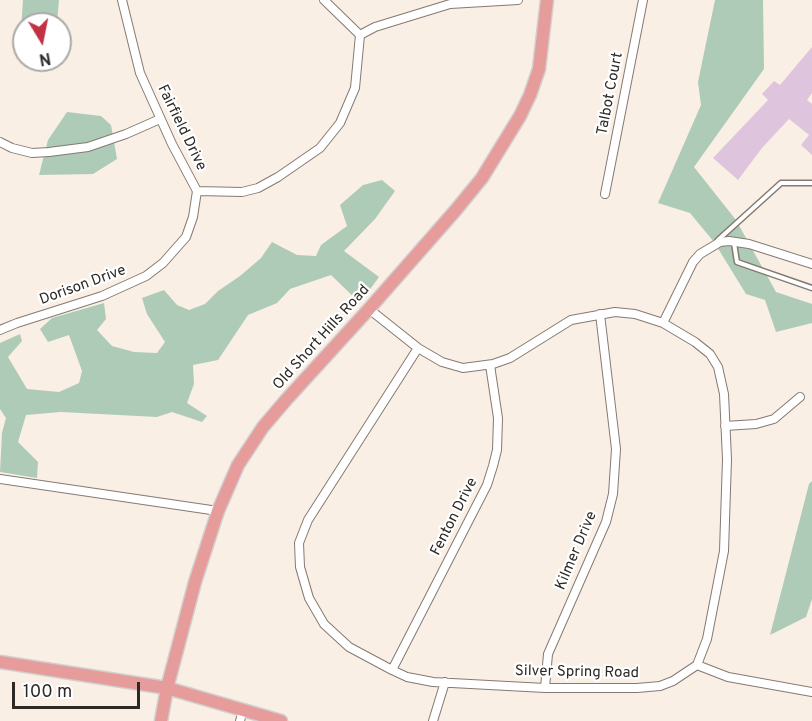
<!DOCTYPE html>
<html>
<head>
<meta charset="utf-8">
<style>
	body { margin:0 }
	#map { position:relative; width:812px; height:721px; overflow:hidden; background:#faefe5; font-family:Overpass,sans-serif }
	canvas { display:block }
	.north { position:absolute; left:12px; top:12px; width:60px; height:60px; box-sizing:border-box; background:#fff; border:2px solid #aba9a8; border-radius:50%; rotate:170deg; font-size:16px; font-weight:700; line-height:24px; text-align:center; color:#2d2925 }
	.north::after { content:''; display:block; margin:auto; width:21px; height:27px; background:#c23244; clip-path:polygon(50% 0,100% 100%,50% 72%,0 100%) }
	.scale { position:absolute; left:12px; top:682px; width:128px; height:27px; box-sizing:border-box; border:3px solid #2d2925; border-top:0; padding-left:8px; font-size:18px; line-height:21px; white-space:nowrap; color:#2d2925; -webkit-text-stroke:4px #fff; paint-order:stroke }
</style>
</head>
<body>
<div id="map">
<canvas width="812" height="721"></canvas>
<div class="north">N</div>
<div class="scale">100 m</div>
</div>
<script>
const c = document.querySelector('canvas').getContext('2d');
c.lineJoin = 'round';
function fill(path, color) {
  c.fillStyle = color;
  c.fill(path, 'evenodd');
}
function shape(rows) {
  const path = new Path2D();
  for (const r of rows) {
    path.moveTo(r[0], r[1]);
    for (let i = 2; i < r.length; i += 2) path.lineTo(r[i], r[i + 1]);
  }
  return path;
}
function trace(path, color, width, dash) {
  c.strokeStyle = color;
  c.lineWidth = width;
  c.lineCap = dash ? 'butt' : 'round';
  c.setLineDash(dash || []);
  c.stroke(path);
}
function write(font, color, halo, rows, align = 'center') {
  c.font = font + ' Overpass,sans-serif';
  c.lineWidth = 4.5;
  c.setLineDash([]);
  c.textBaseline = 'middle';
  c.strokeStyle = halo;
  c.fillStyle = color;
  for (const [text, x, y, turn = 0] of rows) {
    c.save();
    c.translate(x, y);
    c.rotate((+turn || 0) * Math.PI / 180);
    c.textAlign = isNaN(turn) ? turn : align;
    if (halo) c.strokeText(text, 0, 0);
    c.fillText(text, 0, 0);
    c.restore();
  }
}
fill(shape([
	[23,0,59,0,57,24,24,24,24,31,21,30],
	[715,0,763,0,764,69,694,167,736,220,776,292,812,304,812,323,776,332,765,300,746,294,714,242,690,213,658,203,701,105,698,82],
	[67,112,101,116,111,125,117,159,93,174,39,175,48,140],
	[382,180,395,191,375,219,344,251,379,277,360,303,331,275,290,289,277,303,248,315,218,360,193,365,194,384,187,403,207,416,202,422,172,412,157,417,61,412,26,415,18,442,38,462,37,478,0,472,2,433,6,418,0,409,0,343,20,334,22,341,8,357,27,389,59,392,79,383,82,371,69,335,48,342,40,329,52,318,104,303,106,319,97,330,112,346,134,352,157,353,165,342,147,314,142,298,164,290,177,305,189,310,205,304,218,291,240,276,261,258,272,242,297,255,316,256,321,245,347,226,340,205,363,185],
	[812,481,812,599,806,617,770,635,809,484]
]), '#adcbb6');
fill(shape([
	[812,47,812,93,807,100,812,104,812,155,801,145,809,135,789,119,762,148,738,180,713,158,768,100,762,94,774,81,780,85]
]), '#dec5dd');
const service = shape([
	[718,240,781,183,812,183],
	[734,243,737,262,812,288]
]);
const minor = shape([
	[122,0,140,73,172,144,197,191,242,192,258,188,278,177,320,148,340,123,355,88,360,35],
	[324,0,360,35],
	[360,35,375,27,450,4,518,0],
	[0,142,12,148,32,153,49,152,88,147,126,134,160,119],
	[605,194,643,0],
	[369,309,418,348,442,362,463,368,493,364,510,358,571,320,615,312,635,314,663,323,695,342,710,354,718,367,724,394,727,459,724,551,707,639,697,665,673,681,660,686,637,688,545,688,433,682,407,677,392,670,349,647,324,624,309,598,300,567,299,543,308,520,418,348],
	[663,323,693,262,700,254,720,242,729,241,749,244,812,264],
	[0,330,17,323,102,296,146,276,163,263,186,237,193,217,197,191],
	[725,426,756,424,774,419,800,397],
	[0,479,218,511],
	[697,665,728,677,812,692],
	[392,670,487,485,493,466,497,450,498,418,490,365],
	[545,688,548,654,606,522,613,494,616,449,600,314],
	[240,721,243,710],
	[433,721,445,682]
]);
const primary = shape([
	[0,662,167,688,281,721],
	[161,721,167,688,195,582,218,511,238,465,263,427,286,400,369,309,455,211,482,178,520,116,530,95,539,69,547,0]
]);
trace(service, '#847a72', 7);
trace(minor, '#847a72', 10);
trace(primary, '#d1d0cf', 15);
trace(service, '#fff', 4);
trace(minor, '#fff', 8);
trace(primary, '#e79c9c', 12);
write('15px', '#2d2925', '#fff', [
	["Talbot Court",611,94,-79],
	["Fairfield Drive",181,128,64],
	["Dorison Drive",83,286,-20],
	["Old Short Hills Road",322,338,-48],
	["Fenton Drive",455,517,-63],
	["Kilmer Drive",577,551,-67],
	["Silver Spring Road",577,673,1]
]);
</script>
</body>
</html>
